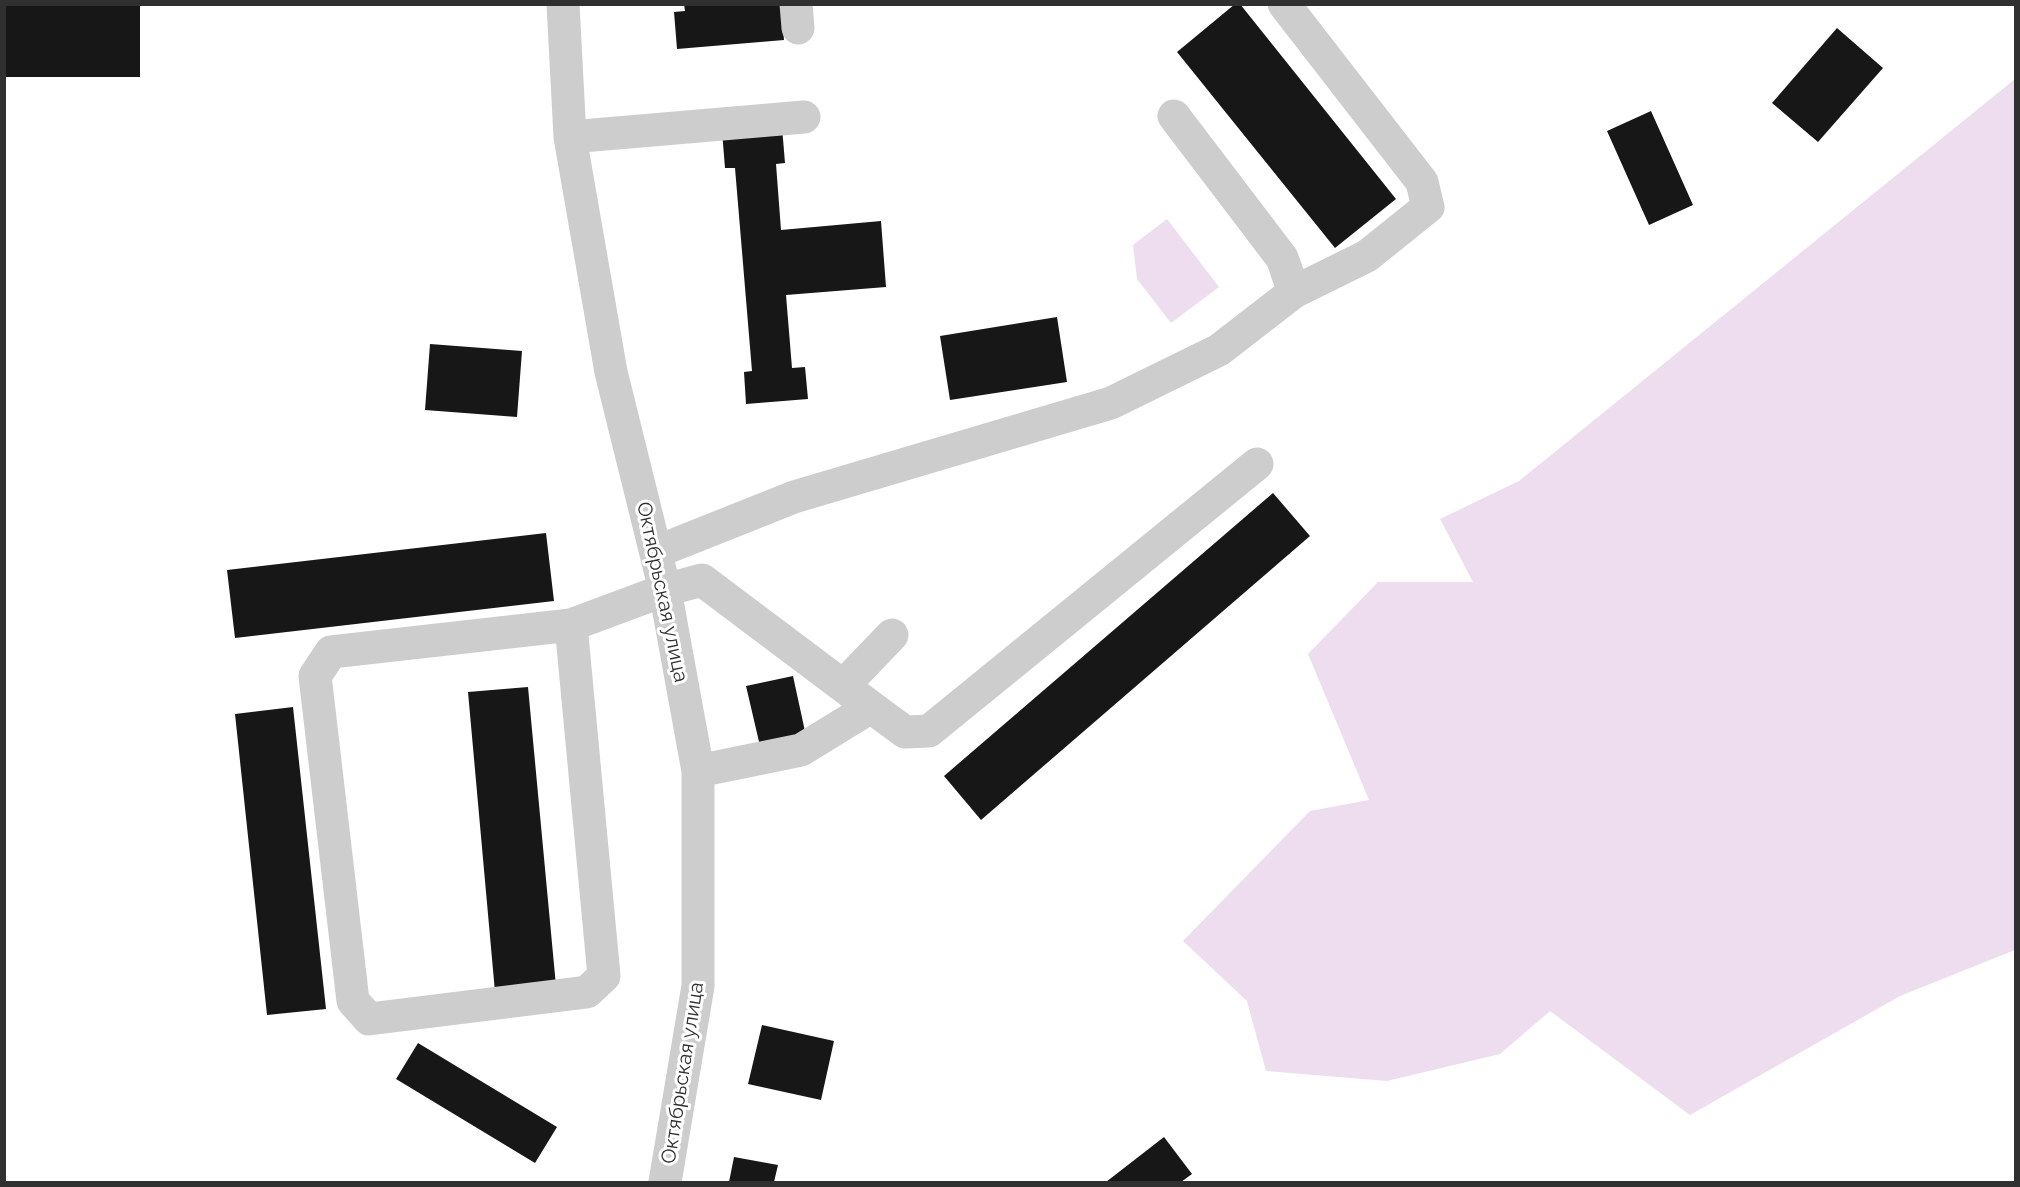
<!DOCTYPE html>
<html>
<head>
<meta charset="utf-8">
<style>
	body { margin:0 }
	#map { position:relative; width:2020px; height:1187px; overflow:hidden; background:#fff; font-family:Raleway,sans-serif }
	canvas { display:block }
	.frame { position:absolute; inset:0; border:6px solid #303030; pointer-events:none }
</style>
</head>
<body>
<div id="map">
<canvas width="2020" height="1187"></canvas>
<div class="frame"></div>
</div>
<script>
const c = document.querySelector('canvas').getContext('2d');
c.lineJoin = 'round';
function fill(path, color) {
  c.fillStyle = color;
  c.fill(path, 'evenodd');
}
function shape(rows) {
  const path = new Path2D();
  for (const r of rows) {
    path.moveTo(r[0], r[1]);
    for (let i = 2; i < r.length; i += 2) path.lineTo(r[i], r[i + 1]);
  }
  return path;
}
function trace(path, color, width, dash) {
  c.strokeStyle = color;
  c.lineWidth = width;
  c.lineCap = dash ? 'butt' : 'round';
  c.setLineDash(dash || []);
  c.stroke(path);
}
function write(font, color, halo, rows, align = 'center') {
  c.font = font + ' Raleway,sans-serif';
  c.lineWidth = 6;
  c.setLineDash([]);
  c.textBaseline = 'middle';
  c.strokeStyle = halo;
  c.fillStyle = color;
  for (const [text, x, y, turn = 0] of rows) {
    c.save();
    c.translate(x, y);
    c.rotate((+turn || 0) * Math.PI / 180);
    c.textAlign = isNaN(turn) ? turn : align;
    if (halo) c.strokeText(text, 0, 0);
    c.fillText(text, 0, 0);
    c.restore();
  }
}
fill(shape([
	[2015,79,2015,950,1900,996,1690,1115,1550,1011,1500,1054,1387,1081,1266,1071,1247,1001,1183,941,1310,811,1369,800,1308,654,1378,582,1473,582,1440,519,1519,481],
	[1167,219,1219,287,1171,323,1137,279,1133,245]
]), '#edddee');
fill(shape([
	[4,4,140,4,140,77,4,77],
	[684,4,781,4,784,40,677,49,674,12,685,11],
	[1235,4,1240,4,1396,199,1335,248,1177,52],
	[1837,28,1883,68,1818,142,1772,103],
	[1651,111,1693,205,1649,225,1607,131],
	[782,127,785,163,776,164,781,230,881,221,886,287,786,295,792,368,805,367,808,399,746,404,744,372,752,371,735,168,725,168,722,131],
	[1057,317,1067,382,950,400,940,336],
	[430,344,522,351,517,417,425,410],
	[1273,493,1310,536,981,820,944,776],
	[546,533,554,601,235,638,227,570],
	[793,676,806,736,760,746,746,686],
	[528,687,556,986,495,992,468,692],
	[293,707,326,1009,267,1015,235,714],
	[762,1025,834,1041,821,1100,748,1084],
	[418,1043,557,1127,535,1163,396,1079],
	[1164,1137,1192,1174,1181,1182,1106,1182],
	[734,1157,778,1165,774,1182,729,1182]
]), '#171717');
trace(shape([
	[563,4,570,137,611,372,665,590,698,771,698,986,665,1182],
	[796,4,798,28],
	[1174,116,1282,258,1294,292],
	[570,137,804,117],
	[656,552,794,497,1111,403,1219,350,1294,292,1367,256,1428,207,1422,182,1284,4],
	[571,625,604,976,587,992,369,1019,353,1001,315,676,331,652,571,625,665,590,702,580,871,707],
	[843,686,892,635],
	[698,771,801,750,871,707,905,732,929,731,1257,464]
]), '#cdcdcd', 33);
write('20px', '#303030', '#fff', [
	["Октябрьская улица",662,592,78],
	["Октябрьская улица",683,1073,-81]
]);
</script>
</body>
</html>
